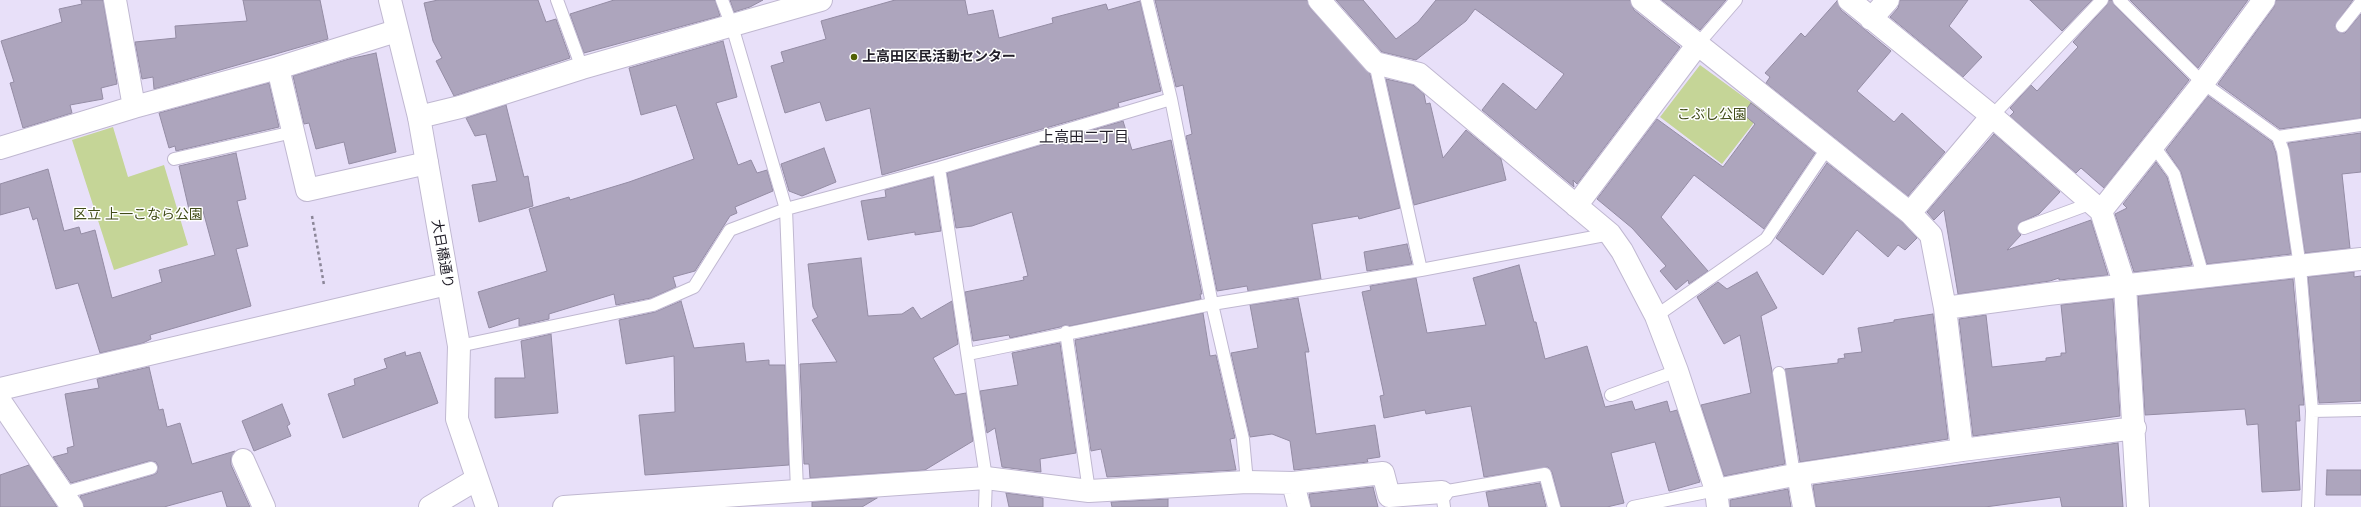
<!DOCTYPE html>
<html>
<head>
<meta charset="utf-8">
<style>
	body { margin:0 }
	canvas { display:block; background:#e8e0f9 }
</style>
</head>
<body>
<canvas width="2361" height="507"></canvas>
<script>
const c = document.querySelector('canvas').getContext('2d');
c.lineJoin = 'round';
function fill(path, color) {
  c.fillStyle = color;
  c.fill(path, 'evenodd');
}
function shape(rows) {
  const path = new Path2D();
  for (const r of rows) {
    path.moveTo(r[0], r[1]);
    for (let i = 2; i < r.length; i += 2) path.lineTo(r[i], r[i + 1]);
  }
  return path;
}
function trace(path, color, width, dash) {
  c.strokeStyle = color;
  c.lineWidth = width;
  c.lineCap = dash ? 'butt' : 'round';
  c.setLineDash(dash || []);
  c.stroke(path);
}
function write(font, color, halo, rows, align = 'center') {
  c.font = font + ' Arial,"Noto Sans JP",sans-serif';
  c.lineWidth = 3;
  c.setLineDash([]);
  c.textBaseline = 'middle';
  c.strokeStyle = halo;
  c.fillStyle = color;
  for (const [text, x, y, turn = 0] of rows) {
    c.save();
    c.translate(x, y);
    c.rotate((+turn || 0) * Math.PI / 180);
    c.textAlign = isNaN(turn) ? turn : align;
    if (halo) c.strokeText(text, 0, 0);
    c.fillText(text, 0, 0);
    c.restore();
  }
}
fill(shape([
	[1700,65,1763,111,1722,164,1660,117],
	[113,127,128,177,164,165,188,245,114,270,72,140]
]), '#c5d597');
const building = shape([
	[81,0,103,0,117,84,101,88,103,99,70,105,72,113,23,128,10,83,14,82,1,41,62,22,59,9,82,4,81,0],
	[243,0,320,0,328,39,154,89,153,77,142,79,135,42,176,38,175,26,247,21,243,0],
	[438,0,538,0,546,22,556,19,570,58,454,96,436,61,442,58,433,41,424,3,438,0],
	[614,0,715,0,720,16,584,53,570,14,614,0],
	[730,0,763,0,750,7,734,12,730,0],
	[895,0,965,0,968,15,993,10,999,38,1053,23,1052,18,1106,4,1108,10,1140,1,1161,91,1118,103,1119,107,882,175,870,108,826,121,820,102,785,113,771,66,784,62,781,52,826,39,821,21,895,0],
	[1155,0,1307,0,1310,8,1370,74,1400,208,1359,219,1358,216,1312,224,1321,279,1248,291,1247,286,1217,291,1186,136,1192,134,1183,85,1176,87,1155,0],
	[1336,0,1363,0,1396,39,1418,22,1436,0,1630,0,1634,10,1680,47,1577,184,1573,180,1574,187,1482,110,1503,83,1536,110,1564,74,1475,9,1466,21,1416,60,1382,52,1336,0],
	[1662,0,1726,0,1700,30,1662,0],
	[1900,0,1968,0,1949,26,1982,57,1963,77,1890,17,1898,8,1900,0],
	[2030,0,2092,0,2062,31,2030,0],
	[2109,0,2112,0,2114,5,2189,80,2104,188,2081,168,2076,173,2010,116,2014,112,2010,108,2031,85,2037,91,2078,47,2073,42,2107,5,2109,0],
	[2130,0,2248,0,2198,68,2130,0],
	[2276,0,2353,0,2335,25,2338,32,2345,33,2361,14,2361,118,2280,129,2218,84,2274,7,2276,0],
	[1837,1,1841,10,1891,51,1857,91,1894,122,1902,113,1945,152,1908,196,1766,83,1770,77,1765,73,1801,33,1805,37,1837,1],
	[723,41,737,97,716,103,738,165,751,160,757,173,767,170,773,191,735,207,737,213,730,216,695,271,673,277,676,287,651,298,616,305,614,294,549,314,549,319,519,326,519,318,489,328,478,292,547,271,529,209,569,197,570,200,629,182,694,159,676,105,641,115,629,68,723,41],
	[376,53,396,152,349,164,344,142,316,149,309,123,304,124,293,76,349,59,376,53],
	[1386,79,1413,85,1424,94,1426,104,1430,103,1443,158,1466,130,1501,159,1506,180,1414,205,1386,79],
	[269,83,279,127,176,151,175,146,169,148,159,113,269,83],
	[2208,96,2272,142,2276,153,2291,254,2207,264,2181,172,2166,150,2208,96],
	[1751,103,1815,153,1764,229,1694,175,1661,217,1708,271,1689,284,1688,280,1676,290,1660,271,1666,266,1632,228,1597,199,1657,119,1723,167,1755,124,1743,114,1751,103],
	[506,105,524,177,528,176,533,206,479,222,472,185,497,181,486,134,475,136,466,118,506,105],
	[1123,121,1132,150,1171,140,1202,294,1200,294,1201,299,1070,326,1065,325,1060,327,1010,338,1009,335,973,341,965,292,1024,280,1023,277,1028,276,1012,212,972,226,956,228,947,173,1123,121],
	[2361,133,2361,172,2342,174,2350,248,2305,253,2288,143,2361,133],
	[1994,134,2060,192,2039,214,2019,223,2017,230,2021,235,2007,250,2091,220,2108,275,2059,280,2059,278,2050,281,1958,294,1944,210,1934,220,1927,212,1994,134],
	[824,148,836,182,802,196,789,191,781,164,824,148],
	[236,153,246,199,237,201,248,246,236,249,251,306,150,335,151,339,143,343,100,353,78,283,56,289,37,218,33,220,29,207,0,215,0,184,48,169,64,231,79,227,81,234,95,230,112,298,162,282,159,270,215,255,203,211,190,214,179,166,236,153],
	[2156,162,2167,177,2192,265,2134,272,2115,214,2127,208,2123,204,2156,162],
	[1827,163,1902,222,1917,238,1905,250,1898,245,1888,257,1857,230,1823,275,1776,238,1827,163],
	[933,177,941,231,915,235,915,232,868,240,861,201,886,197,885,190,933,177],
	[1407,244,1412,264,1367,271,1364,252,1407,244],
	[861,258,868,316,902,314,913,307,921,319,952,301,958,344,933,358,955,395,966,393,973,441,925,470,810,478,809,464,804,464,800,364,837,362,812,320,818,317,813,307,808,264,861,258],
	[1519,265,1534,322,1536,322,1545,359,1587,346,1605,407,1632,401,1635,410,1667,401,1670,412,1677,410,1700,482,1669,491,1655,442,1611,453,1624,503,1607,507,1561,507,1552,472,1548,467,1484,477,1471,406,1426,414,1425,410,1384,418,1380,396,1384,395,1362,292,1371,290,1370,286,1416,278,1427,333,1486,325,1473,278,1519,265],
	[1757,272,1777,308,1761,316,1772,371,1785,464,1724,476,1701,405,1751,393,1740,335,1724,344,1697,297,1718,282,1727,289,1757,272],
	[2354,272,2354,277,2361,276,2361,401,2319,403,2308,277,2354,272],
	[2293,279,2304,405,2299,405,2300,421,2296,421,2300,490,2262,492,2258,424,2247,425,2245,409,2145,415,2138,296,2293,279],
	[1298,298,1309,352,1305,352,1316,434,1375,425,1380,457,1367,459,1368,462,1294,470,1290,441,1272,434,1250,437,1231,353,1258,348,1250,305,1298,298],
	[2113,299,2120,416,1973,436,1959,319,1986,315,1992,367,2046,361,2046,358,2061,356,2061,353,2066,353,2061,305,2113,299],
	[681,301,694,348,744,343,746,362,769,360,769,365,785,365,789,465,645,475,639,415,675,412,674,356,626,364,619,320,655,312,681,301],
	[1203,313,1210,356,1216,355,1235,438,1230,439,1236,470,1107,477,1101,449,1091,451,1075,340,1203,313],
	[1933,314,1948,439,1800,462,1785,369,1838,363,1838,359,1845,358,1844,354,1862,352,1858,328,1894,322,1894,320,1933,314],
	[551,334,558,413,495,418,495,378,525,378,521,341,551,334],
	[1060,343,1076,453,1040,459,1041,472,1002,467,995,428,987,433,980,391,1018,385,1012,353,1060,343],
	[405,352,406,356,420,352,438,403,343,438,328,394,355,385,354,379,387,368,384,359,405,352],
	[149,367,159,410,163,409,167,427,180,423,192,464,235,451,231,458,231,465,250,507,227,507,222,491,164,507,84,507,80,496,153,475,157,473,158,466,156,462,149,461,71,483,53,457,68,453,67,448,74,446,65,394,99,388,97,379,149,367],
	[282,404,290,424,287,426,291,436,254,451,242,421,282,404],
	[2118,443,2123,507,2062,507,2060,497,1985,507,1816,507,1813,485,2118,443],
	[29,465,57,507,0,507,0,475,29,465],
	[2327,470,2361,470,2361,495,2326,495,2327,470],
	[1540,483,1546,507,1489,507,1486,492,1540,483],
	[1373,487,1378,507,1311,507,1309,494,1373,487],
	[1788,489,1791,507,1730,507,1730,500,1788,489],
	[1006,493,1043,498,1043,507,1009,507,1006,493],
	[877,498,862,507,812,507,812,502,877,498],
	[1168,499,1168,507,1112,507,1111,502,1168,499]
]);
fill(building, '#ada5bd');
trace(building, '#948ca4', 1);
const lane = shape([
	[557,0,582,68],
	[722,0,732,26,786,209,797,490],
	[1147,0,1171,99,1212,304,1243,439,1247,482],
	[2119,0,2203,83,2278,137,2283,151,2300,267,2312,411,2308,507],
	[2342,26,2361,2],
	[1698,44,1736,0],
	[1375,63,1421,270],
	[1992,116,2102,0],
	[2278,137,2361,125],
	[2153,145,2174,174,2203,276],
	[174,159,293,132],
	[939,168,986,478,985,507],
	[2024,228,2092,203],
	[1656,316,1766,239,1828,147],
	[1066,332,1089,491],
	[459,346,653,305,694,287,730,230,786,209,939,168,1171,99],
	[968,354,1212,304,1421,270,1610,234],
	[1779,373,1794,475],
	[1611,395,1677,371],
	[2312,411,2361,410],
	[63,493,151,468],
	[1444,507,1442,492,1545,474,1554,507],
	[1633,507,1716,490]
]);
const street = shape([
	[115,0,134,107],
	[1319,0,1375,63,1419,74,1610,234,1622,251,1656,316,1677,371,1716,490,1718,507],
	[1642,0,1910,213,1931,235,1945,308,1962,450],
	[1849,0,1992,116,2101,211,2125,286,2138,507],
	[1871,19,1888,0],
	[278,68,307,190,427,163],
	[419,117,460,107,582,68,821,0],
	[0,148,134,107,278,68,396,31],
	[1576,206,1698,44],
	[2101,211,2203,83,2264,0],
	[1910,213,1992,116],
	[1945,308,2048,294,2361,259],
	[459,346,457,419,487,507],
	[0,389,447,284],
	[0,401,72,507],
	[243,460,264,507],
	[1798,474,1804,507],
	[1293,483,1299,507],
	[1716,490,1794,475,1962,450,2135,428],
	[430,507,477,479],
	[564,507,986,478,1089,491,1247,482,1293,483,1383,473,1389,496,1442,492]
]);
const secondary = shape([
	[390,0,419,117,459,346]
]);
trace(lane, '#c0b8d1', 14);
trace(street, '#c0b8d1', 24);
trace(secondary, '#c0b8d1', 24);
trace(shape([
	[312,216,324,285]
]), '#8b8698', 2.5, [3, 3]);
trace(lane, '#fff', 12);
trace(street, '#fff', 22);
trace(secondary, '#fff', 22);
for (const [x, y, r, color] of [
	[854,57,4,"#516105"]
]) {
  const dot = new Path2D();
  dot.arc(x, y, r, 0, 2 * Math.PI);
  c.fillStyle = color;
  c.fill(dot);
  trace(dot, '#fff', 1.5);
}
write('bold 14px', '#221f29', '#fff', [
	["上高田区民活動センター",862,57]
], 'left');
write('14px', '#414c18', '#fff', [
	["こぶし公園",1712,115],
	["区立 上一こなら公園",138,215]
]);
write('14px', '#221f29', '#fff', [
	["大日橋通り",442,254,80]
]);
write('15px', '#221f29', '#fff', [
	["上高田二丁目",1084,138]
]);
</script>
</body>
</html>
